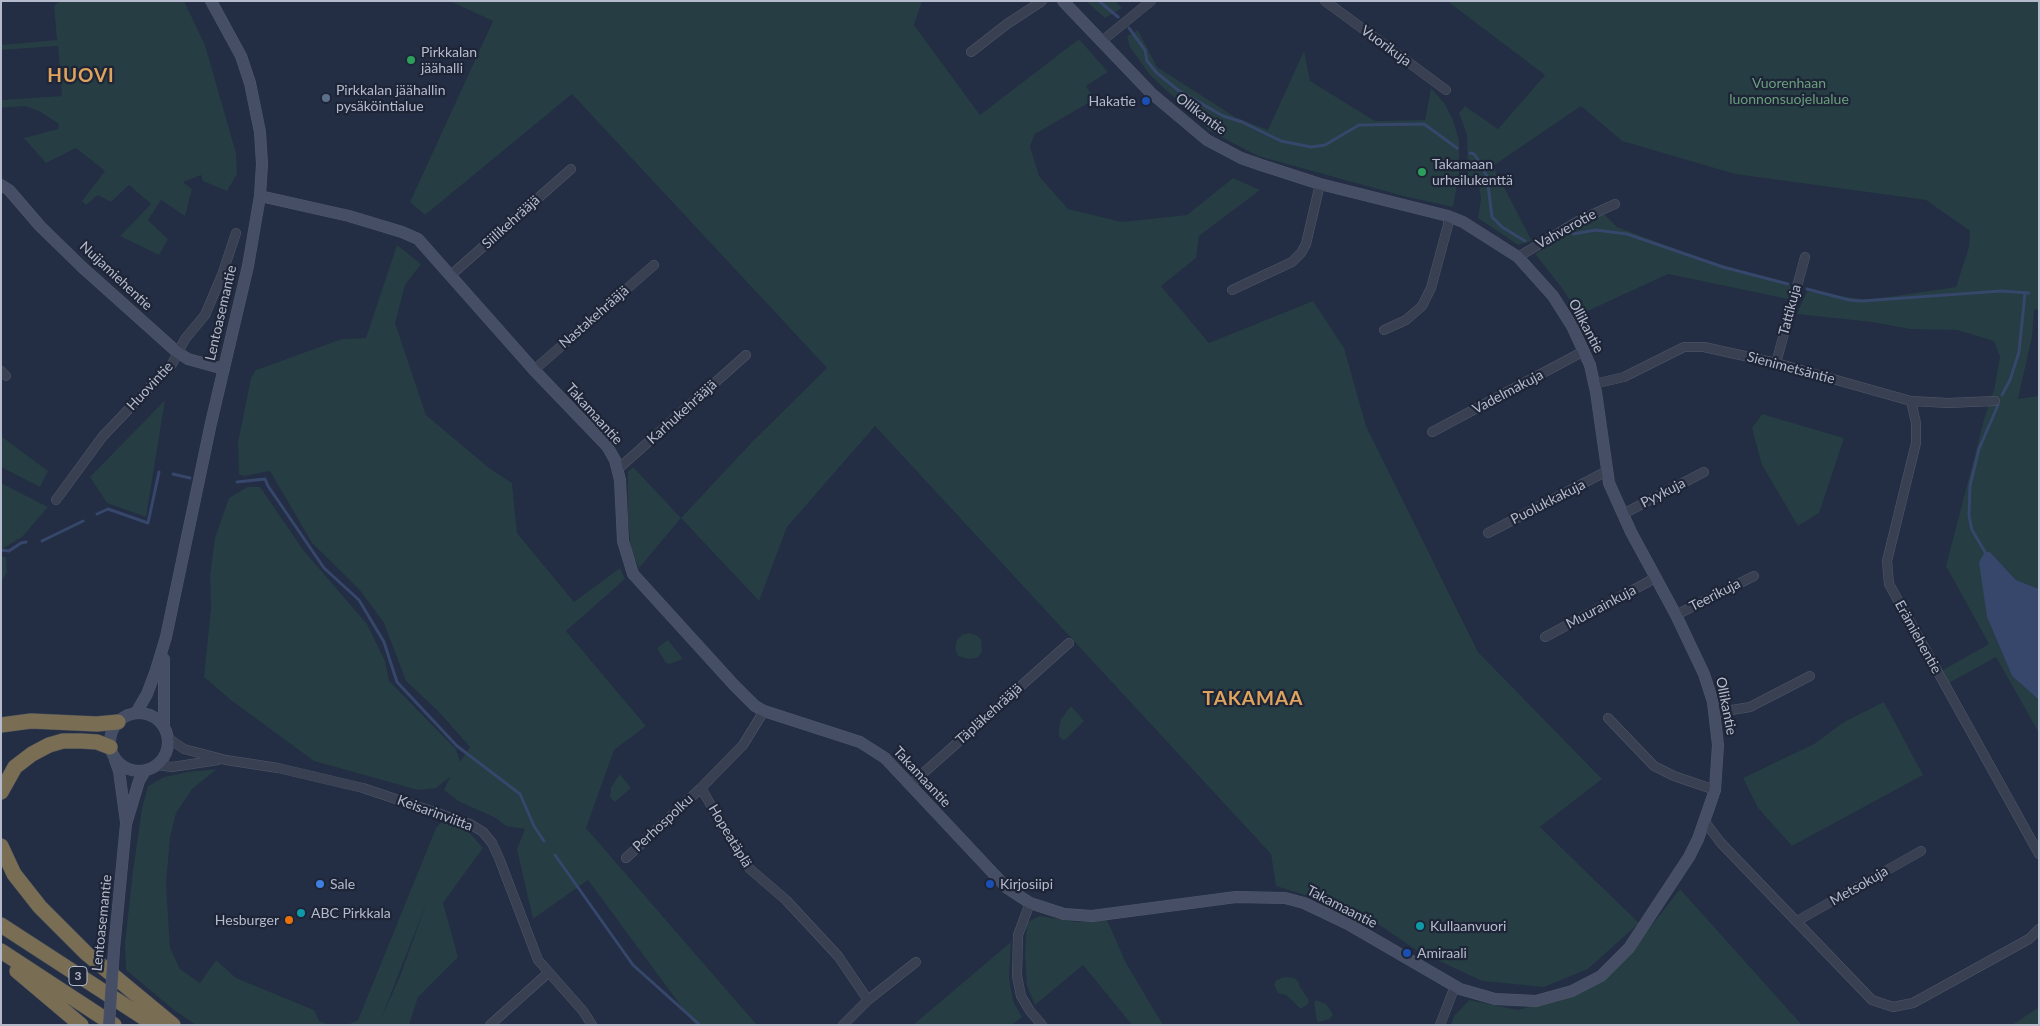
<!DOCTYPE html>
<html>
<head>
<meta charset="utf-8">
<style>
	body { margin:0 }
	#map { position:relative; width:2040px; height:1026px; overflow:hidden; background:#232d43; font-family:Lato,sans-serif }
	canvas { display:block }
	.frame { position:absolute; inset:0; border:2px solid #b5bbcc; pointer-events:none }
</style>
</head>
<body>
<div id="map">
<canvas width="2040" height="1026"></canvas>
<div class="frame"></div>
</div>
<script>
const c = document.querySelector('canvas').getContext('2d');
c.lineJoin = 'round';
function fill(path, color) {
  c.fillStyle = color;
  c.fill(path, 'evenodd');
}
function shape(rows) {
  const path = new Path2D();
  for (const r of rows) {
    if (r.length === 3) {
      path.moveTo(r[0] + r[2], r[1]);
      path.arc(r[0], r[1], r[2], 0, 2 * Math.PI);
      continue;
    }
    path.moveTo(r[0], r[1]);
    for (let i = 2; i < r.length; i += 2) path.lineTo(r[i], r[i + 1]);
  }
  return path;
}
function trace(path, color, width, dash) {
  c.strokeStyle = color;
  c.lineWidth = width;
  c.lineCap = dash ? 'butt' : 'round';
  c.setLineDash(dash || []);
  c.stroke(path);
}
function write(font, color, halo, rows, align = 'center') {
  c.font = font + ' Lato,sans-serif';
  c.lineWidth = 4.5;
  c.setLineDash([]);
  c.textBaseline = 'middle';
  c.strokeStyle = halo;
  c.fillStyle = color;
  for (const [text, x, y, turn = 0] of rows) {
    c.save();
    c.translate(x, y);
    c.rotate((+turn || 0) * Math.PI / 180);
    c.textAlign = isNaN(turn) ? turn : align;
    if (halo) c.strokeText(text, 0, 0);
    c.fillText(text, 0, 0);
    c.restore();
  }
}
fill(shape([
	[59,1,184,1,205,45,236,153,237,174,227,191,203,181,201,175,183,182,192,189,185,216,161,200,148,220,168,239,159,255,120,236,151,204,129,185,111,202,98,195,86,205,82,201,105,171,76,148,46,163,24,138,58,129,59,124,39,111,25,106,1,108,1,100,62,96,58,46,1,50,1,45,57,40,54,6],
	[450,1,922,1,914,25,980,115,1079,39,1108,72,1086,86,1095,99,1035,134,1030,146,1039,176,1068,209,1122,222,1187,215,1233,178,1260,190,1199,236,1196,258,1161,286,1209,343,1313,301,1344,348,1366,426,1478,652,1602,779,1540,827,1639,923,1588,969,1544,987,1482,981,1416,950,1362,913,1276,886,1271,854,875,426,787,527,759,601,681,518,639,568,631,551,628,519,628,472,633,467,681,518,752,442,827,368,572,94,425,215,410,202,493,21],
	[1086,1,1115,1,1122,8,1105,18],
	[1447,1,2039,1,2039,309,2034,310,2032,337,2018,399,2039,396,2039,589,2016,580,1990,552,1987,617,2012,676,2039,700,2039,733,1996,657,1949,683,1943,670,1989,644,1946,566,1985,416,1994,390,2000,357,1994,341,1957,330,1910,329,1872,322,1797,314,1807,291,1868,300,1956,287,1969,247,1970,231,1926,200,1735,174,1622,141,1581,106,1493,166,1532,241,1518,245,1478,218,1481,199,1479,186,1468,177,1467,135,1459,113,1465,106,1498,129,1545,75],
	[1138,30,1157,67,1235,117,1268,130,1304,51,1310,81,1375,121,1425,120,1431,88,1445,104,1453,120,1459,140,1459,175,1453,207,1403,196,1258,156,1210,131,1150,75,1130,47,1127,36],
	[1603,213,1617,227,1659,243,1745,273,1792,286,1788,299,1668,274,1579,315,1562,288,1535,254],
	[397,245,421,264,405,285,395,323,426,415,489,468,512,483,517,533,574,602,620,568,625,579,566,631,646,726,614,750,586,828,757,1025,695,1025,588,880,533,919,517,849,525,829,506,826,496,818,458,801,444,790,450,777,436,788,418,790,314,761,232,701,204,677,211,608,210,575,215,538,229,498,247,487,260,487,304,551,367,624,385,661,389,681,456,749,460,762,470,747,439,712,406,681,384,623,359,589,312,543,270,471,244,476,239,474,238,442,251,378,256,370,342,339,366,338],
	[165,400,146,517,107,503,90,477],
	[1762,414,1844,438,1819,513,1798,526,1762,465,1752,428],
	[1,436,48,471,40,487,1,467],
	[1,483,48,507,22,537,2,549],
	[1,557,6,557,7,572,1,583],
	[969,633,976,635,981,639,982,652,977,658,968,659,958,656,955,648,957,640,963,634],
	[668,640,683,659,670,664,666,663,657,648],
	[1884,702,1923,775,1792,846,1758,808,1743,778,1814,744,1844,722],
	[1070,707,1072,707,1084,721,1066,739,1063,740,1059,736,1059,729,1061,719],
	[217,769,192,789,176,813,170,838,166,884,170,948,180,969,200,983,216,960,236,978,314,1010,319,1021,330,1025,196,1025,174,1010,126,970,125,943,133,871,142,808,148,786,164,777,188,772],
	[620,774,631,788,615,802,610,797,611,787],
	[441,822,468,831,483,848,443,903,458,957,418,997,409,1025,347,1025,358,1020,436,828],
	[428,899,400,976,381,1019],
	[1680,889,1802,1025,1451,1025,1454,1016,1469,1000,1518,1010,1575,994,1631,952],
	[1039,916,1077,922,1107,920,1126,963,1163,1025,1132,1025,1083,965,1035,1005,1027,986,1025,953,1027,923],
	[1011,942,1009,978,1013,1001,1022,1017,1012,1025,913,1025],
	[1285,977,1294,978,1298,981,1300,987,1309,1000,1308,1004,1301,1009,1286,995,1278,993,1274,985,1276,980],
	[1316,1000,1326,1004,1331,1011,1333,1015,1330,1019,1319,1022,1317,1021,1314,1003],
	[2039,1007,2039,1025,2012,1025]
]), '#253d43');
fill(shape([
	[1985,552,1990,552,2016,580,2039,589,2039,700,2012,676,1987,617,1979,562]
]), '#36476b');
trace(shape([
	[1099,1,1118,17],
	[1129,28,1145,50,1147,61,1157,73,1178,90,1223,116,1242,122,1281,141,1311,147,1325,145,1359,125,1424,124,1457,148],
	[1470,153,1474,154,1481,164,1487,177,1492,217,1502,227,1525,241],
	[1573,234,1596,230,1627,234,1723,267,1788,284],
	[1807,289,1849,300,1862,301,2001,291,2029,293],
	[2002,395,2010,380,2019,352,2025,293],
	[173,474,190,478],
	[237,482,265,479,268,486,324,568,359,600,384,642,397,682,457,746,520,794,534,826,544,841],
	[97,514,108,509,148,523,159,472],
	[42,541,83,521],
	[1,550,9,551,21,543,26,542],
	[1985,552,1972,530,1969,516,1970,486,1979,449,1998,405],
	[555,855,633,965,700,1025]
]), '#36476b', 3);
const street = shape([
	[1325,1,1446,90],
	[1102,41,1151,1],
	[971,52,1007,24,1042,1],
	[1518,257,1578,221,1615,204],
	[451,275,571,169],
	[1232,290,1292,262,1301,253,1306,244,1320,184],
	[1384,330,1406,320,1422,306,1431,288,1448,225,1448,216],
	[1776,363,1805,257],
	[534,370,654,265],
	[1,371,6,376],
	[1594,384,1624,377,1684,347,1704,347,1776,363,1911,401,1948,403,1995,401],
	[1911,401,1916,423,1916,443,1887,561,1889,584,2039,854],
	[1432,432,1584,351],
	[618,469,746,355],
	[56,500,103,436,172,364,185,339,205,315,222,275,236,233],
	[1623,514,1704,472],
	[1488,533,1607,471],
	[1676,615,1754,576],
	[1545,637,1648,582,1656,576],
	[764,711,743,745,701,788,742,859,750,869,786,900,838,956,868,1000],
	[1714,713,1750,707,1810,676],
	[1608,718,1654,766,1674,776,1715,790],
	[168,738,184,749,226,760,278,768,363,788,470,824,483,832,492,843,499,858,538,960,583,1011,592,1025],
	[157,765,172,767,218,760],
	[910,785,1069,643],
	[1705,822,1721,843,1872,1000,1893,1007,1913,1003,2029,939,2039,929],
	[626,858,701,788],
	[1030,903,1018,935,1017,976,1021,996,1030,1011,1042,1025],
	[1797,921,1921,851],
	[490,1025,548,973],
	[843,1025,868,1000,916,962],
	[1440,1025,1455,986]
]);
const secondary = shape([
	[1,185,9,190,40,226,82,267,177,352,188,359,224,369],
	[260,196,349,216,402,232,418,239,534,370,607,446,615,460,620,480,623,541,633,574,734,685,755,706,764,711,860,742,885,758,1007,888,1030,903,1064,914,1092,916,1236,897,1285,898,1304,903,1348,924,1460,989,1495,999,1536,1001,1572,991,1601,976,1629,948,1689,857,1698,839,1715,790,1718,745,1713,702,1704,674,1676,615,1631,532,1609,483,1596,392,1590,365,1572,326,1553,296,1518,257,1463,222,1448,216,1320,184,1261,165,1241,158,1207,140,1151,93,1063,1],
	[139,742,29],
	[136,713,147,694,156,670,166,637,211,423,248,266,260,196,262,164,260,132,250,83,241,56,211,1],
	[164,727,164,659],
	[115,760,119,771,126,822],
	[114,949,126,824,139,781,145,771]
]);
const highway = shape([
	[1,725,31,721,97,724,118,722],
	[1,792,15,767,32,754,49,745,63,741,81,741,97,742,110,747],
	[1,846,14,874,40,907,86,953,173,1025],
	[1,925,155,1025],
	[1,951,114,1025],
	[17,971,81,1025]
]);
trace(street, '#505869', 10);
trace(secondary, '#505869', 12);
trace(highway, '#404859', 16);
trace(street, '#384052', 9);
trace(secondary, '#454e65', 11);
trace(highway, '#796e54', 15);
const secondaryBridge = shape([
	[109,1025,114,949]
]);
trace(secondaryBridge, '#505869', 12, []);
trace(secondaryBridge, '#454e65', 11);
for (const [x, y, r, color] of [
	[411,60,5,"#2e9e5b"],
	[326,98,5,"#5c6f8a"],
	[1146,101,5,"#1a4fb4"],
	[1422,172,5,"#2e9e5b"],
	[320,884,5,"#3f7fe0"],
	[990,884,5,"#1a4fb4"],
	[301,913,5,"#0f9aa8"],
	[289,920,5,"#e8710a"],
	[1420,926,5,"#0f9aa8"],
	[1407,953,5,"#1a4fb4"]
]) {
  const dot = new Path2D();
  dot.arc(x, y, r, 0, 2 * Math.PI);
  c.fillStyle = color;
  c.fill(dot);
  trace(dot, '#1d2537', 2);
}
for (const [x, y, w] of [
	[78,976,18]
]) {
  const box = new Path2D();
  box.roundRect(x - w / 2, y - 9.5, w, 19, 4);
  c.fillStyle = '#1d2537';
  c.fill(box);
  trace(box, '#b5bbcc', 1);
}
write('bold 12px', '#b5bbcc', null, [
	["3",78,976]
]);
write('14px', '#b5bbcc', '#1d2537', [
	["Vuorikuja",1386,46,36],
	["Ollikantie",1201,114,37],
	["Siilikehrääjä",511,222,-42],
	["Vahverotie",1566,229,-29],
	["Nuijamiehentie",116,276,43],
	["Tattikuja",1790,310,-75],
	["Lentoasemantie",221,313,-77],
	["Nastakehrääjä",594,317,-41],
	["Ollikantie",1586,326,62],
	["Sienimetsäntie",1791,368,15],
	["Huovintie",150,386,-47],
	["Vadelmakuja",1508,392,-28],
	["Karhukehrääjä",682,412,-42],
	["Takamaantie",594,414,48],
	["Pyykuja",1663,493,-27],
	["Puolukkakuja",1548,502,-27],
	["Teerikuja",1715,595,-27],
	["Muurainkuja",1601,607,-28],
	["Erämiehentie",1918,637,61],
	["Ollikantie",1726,706,79],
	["Täpläkehrääjä",989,714,-42],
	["Takamaantie",922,777,47],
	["Keisarinviitta",435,813,20],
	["Perhospolku",663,823,-43],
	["Hopeatäplä",730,836,59],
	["Metsokuja",1859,886,-30],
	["Takamaantie",1342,907,27],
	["Lentoasemantie",102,923,-84]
]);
write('14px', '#b5bbcc', '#1d2537', [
	["Pirkkalan",421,52],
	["jäähalli",421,68],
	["Pirkkalan jäähallin",336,90],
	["pysäköintialue",336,106],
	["Hakatie",1136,101,"right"],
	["Takamaan",1432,164],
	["urheilukenttä",1432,180],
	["Sale",330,884],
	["Kirjosiipi",1000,884],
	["ABC Pirkkala",311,913],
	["Hesburger",279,920,"right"],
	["Kullaanvuori",1430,926],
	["Amiraali",1417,953]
], 'left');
write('14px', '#6a9f7c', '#1d2537', [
	["Vuorenhaan",1789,83],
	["luonnonsuojelualue",1789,99]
]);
c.letterSpacing = '1px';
write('bold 19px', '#dfa35d', '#1d2537', [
	["HUOVI",81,76],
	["TAKAMAA",1253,699]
]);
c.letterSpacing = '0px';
</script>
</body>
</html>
